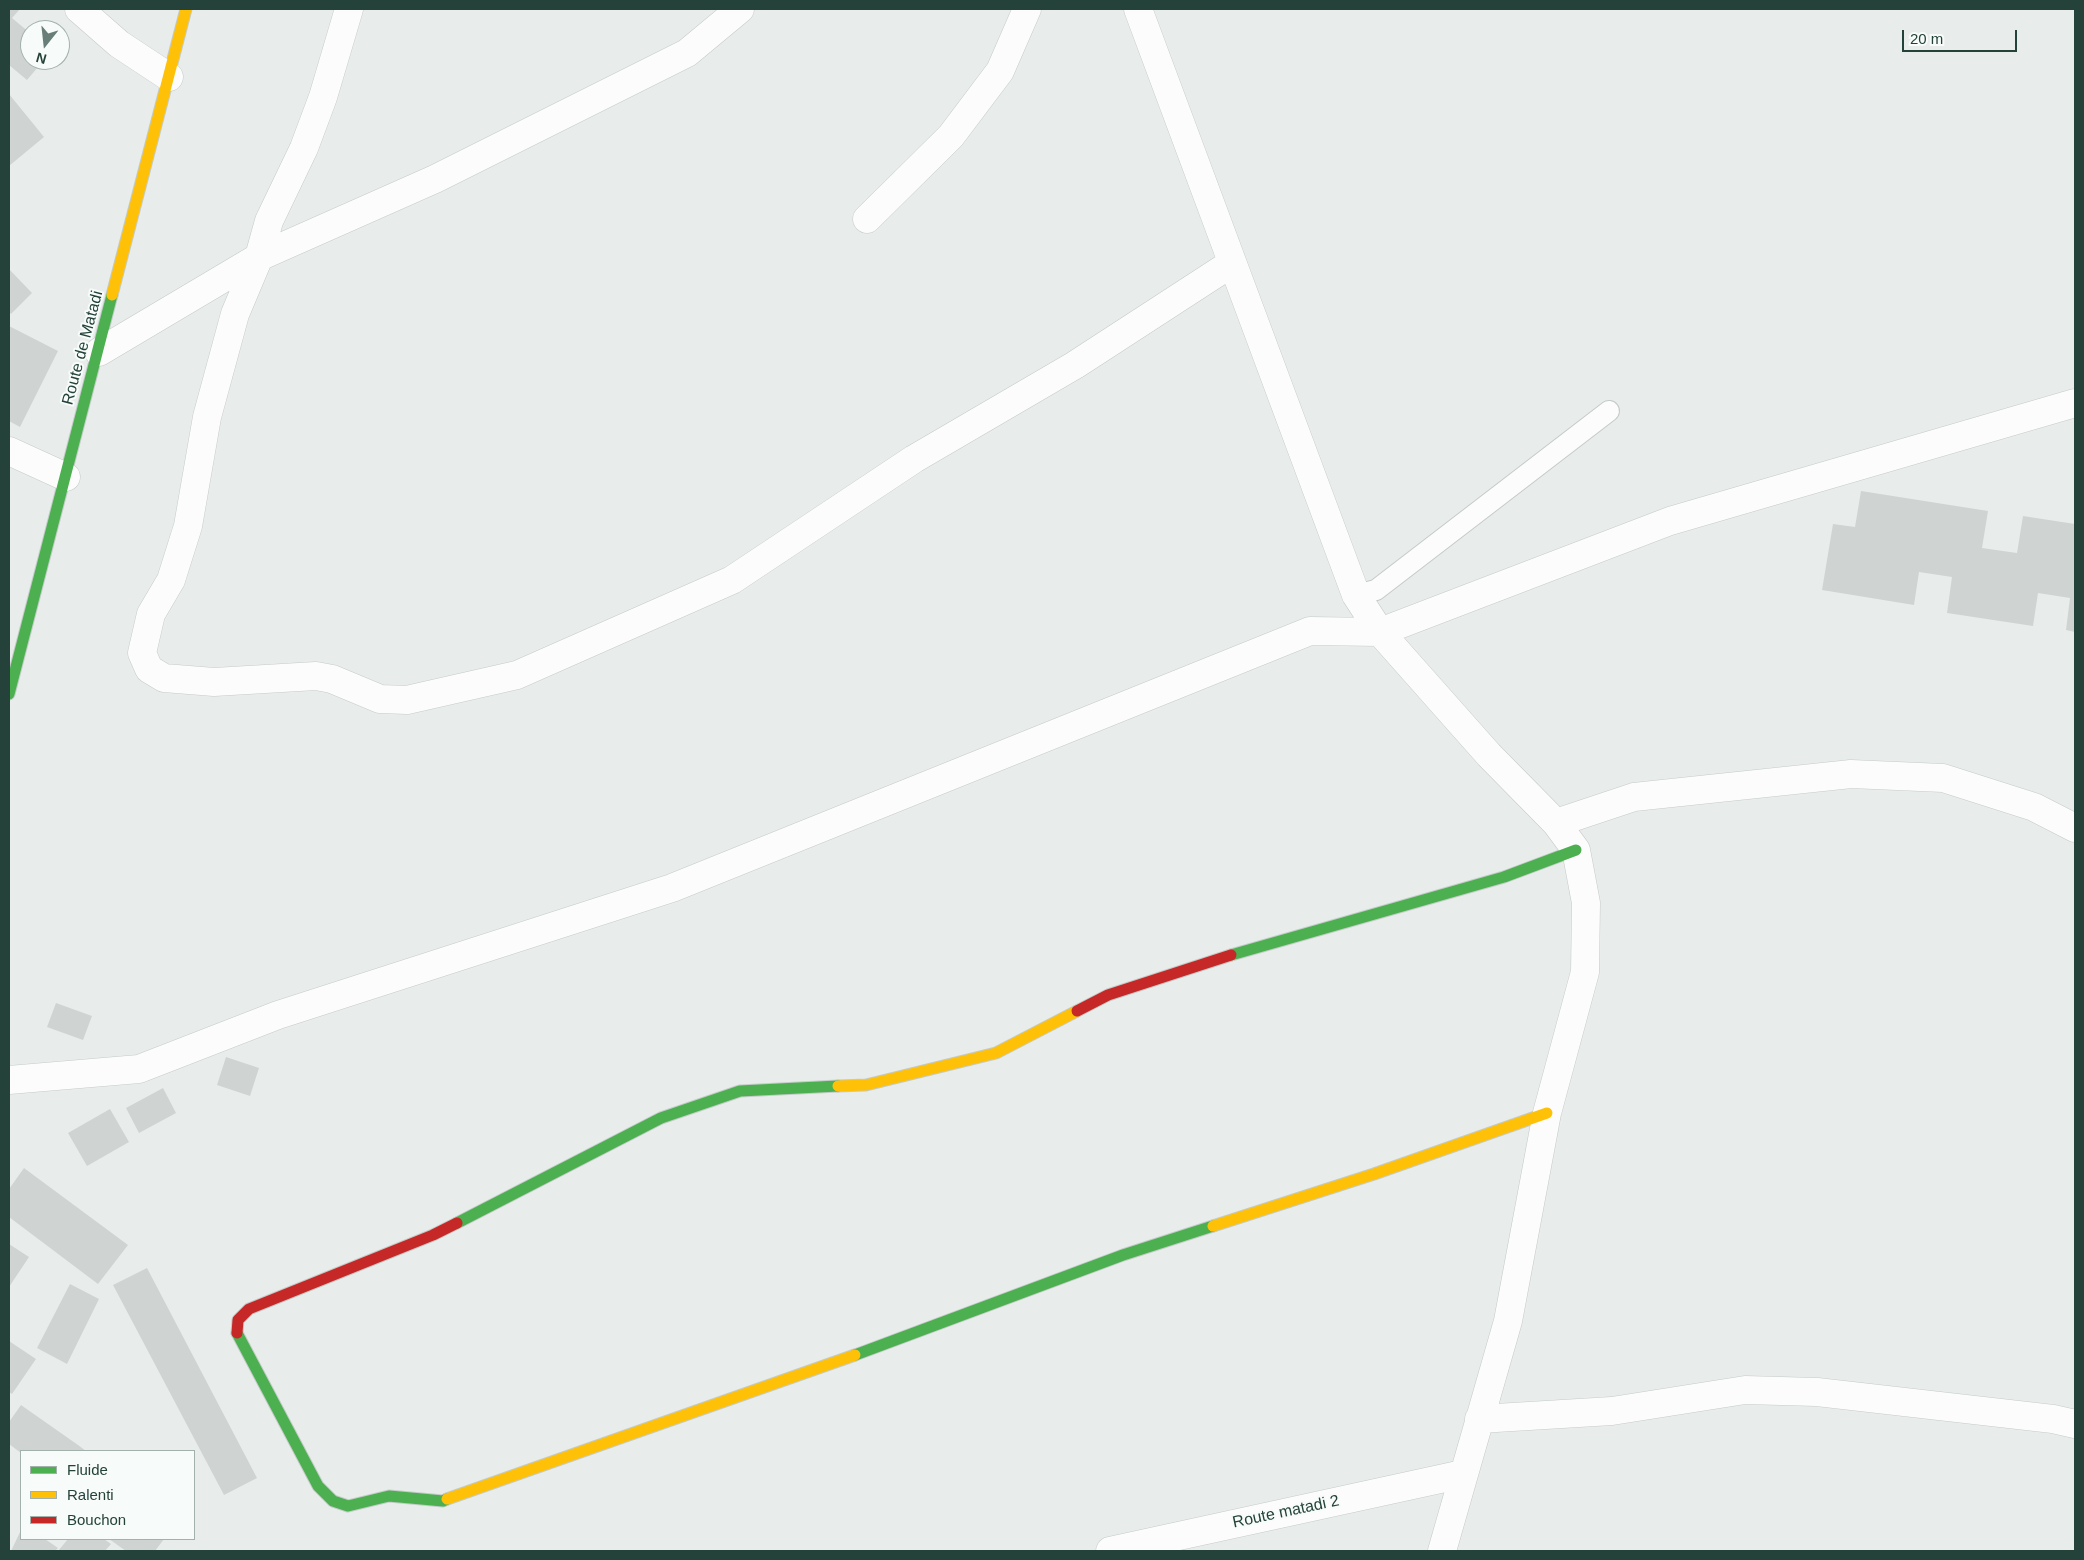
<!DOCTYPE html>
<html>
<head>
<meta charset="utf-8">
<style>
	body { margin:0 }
	#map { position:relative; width:2084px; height:1560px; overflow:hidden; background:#e8edeb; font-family:Helvetica,sans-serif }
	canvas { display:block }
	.frame { position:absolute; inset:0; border:10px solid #24423a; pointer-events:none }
	.legend { position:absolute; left:20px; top:1450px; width:175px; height:90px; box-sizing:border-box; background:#f7fbf9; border:1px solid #a3b1ad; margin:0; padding:6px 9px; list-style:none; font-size:15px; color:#24423a }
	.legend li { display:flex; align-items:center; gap:10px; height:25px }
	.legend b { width:25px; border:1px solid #a3b1ad }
	.north { position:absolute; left:20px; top:20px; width:50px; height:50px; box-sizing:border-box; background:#f7fbf9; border:1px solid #a3b1ad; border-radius:50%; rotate:196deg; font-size:14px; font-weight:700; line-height:20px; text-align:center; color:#24423a }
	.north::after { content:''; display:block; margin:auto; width:18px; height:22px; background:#697e78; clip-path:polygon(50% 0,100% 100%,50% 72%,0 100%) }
	.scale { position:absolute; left:1902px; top:30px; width:115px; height:22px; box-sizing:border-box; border:2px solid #24423a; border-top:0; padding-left:6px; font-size:15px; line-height:18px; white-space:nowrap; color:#24423a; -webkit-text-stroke:4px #f7fbf9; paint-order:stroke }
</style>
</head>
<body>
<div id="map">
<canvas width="2084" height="1560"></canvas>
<div class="frame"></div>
<ul class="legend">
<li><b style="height:6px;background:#4caf50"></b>Fluide</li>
<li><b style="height:6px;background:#ffc107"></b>Ralenti</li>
<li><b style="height:6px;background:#c62828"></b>Bouchon</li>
</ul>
<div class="north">N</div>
<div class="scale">20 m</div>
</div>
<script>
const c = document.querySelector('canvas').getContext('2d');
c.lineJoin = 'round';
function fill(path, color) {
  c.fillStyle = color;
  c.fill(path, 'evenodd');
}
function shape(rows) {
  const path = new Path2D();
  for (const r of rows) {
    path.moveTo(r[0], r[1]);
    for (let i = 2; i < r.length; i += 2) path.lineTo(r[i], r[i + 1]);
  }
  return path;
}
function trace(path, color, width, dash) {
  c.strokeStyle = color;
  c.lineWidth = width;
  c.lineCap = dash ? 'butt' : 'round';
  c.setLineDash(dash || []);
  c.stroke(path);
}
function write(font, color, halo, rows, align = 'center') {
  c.font = font + ' Helvetica,sans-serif';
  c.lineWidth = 4;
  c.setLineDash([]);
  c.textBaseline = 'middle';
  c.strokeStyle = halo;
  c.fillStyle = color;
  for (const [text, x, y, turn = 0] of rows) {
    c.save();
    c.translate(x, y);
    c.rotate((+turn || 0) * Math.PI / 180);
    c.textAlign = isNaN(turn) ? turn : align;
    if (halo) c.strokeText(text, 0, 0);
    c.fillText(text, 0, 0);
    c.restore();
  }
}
fill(shape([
	[9,9,20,9,12,18,30,33,30,60,44,60,27,80,9,65],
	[9,94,44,137,9,166],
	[9,269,32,293,11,314,9,312],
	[9,326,58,351,20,427,9,421],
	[1861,491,1988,511,1982,548,2017,553,2023,516,2075,524,2075,632,2066,630,2070,598,2038,593,2033,626,1947,613,1952,577,1919,572,1914,605,1822,590,1833,524,1855,527],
	[56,1003,92,1016,83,1040,47,1027],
	[226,1057,259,1068,250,1096,217,1085],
	[163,1088,176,1113,139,1133,126,1108],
	[110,1109,129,1142,87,1166,68,1133],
	[24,1168,128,1245,98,1284,9,1217,9,1189],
	[9,1244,29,1257,9,1287],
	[147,1268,257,1478,224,1495,113,1285],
	[70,1284,99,1299,67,1364,37,1348],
	[9,1341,36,1359,12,1394,9,1392],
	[21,1405,78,1445,86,1451,21,1453,9,1444,9,1422],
	[21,1530,21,1539,45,1539,58,1548,55,1551,11,1551],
	[68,1539,104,1539,111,1544,105,1551,58,1551],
	[109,1539,164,1539,155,1551,126,1551]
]), '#cfd4d2');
const lane = shape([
	[1356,595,1376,590,1609,411]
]);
const street = shape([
	[79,9,119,44,169,77],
	[349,9,323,97,304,148,269,221,259,257,235,314,207,417,188,526,171,580,151,614,142,653,149,669,164,678,214,682,316,676,332,679,380,699,407,700,517,675,732,580,914,459,1075,365,1232,263],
	[1138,9,1356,595,1380,632,1489,755,1556,823,1576,850,1586,903,1585,972,1547,1113,1508,1321,1442,1551],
	[867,219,951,136,1000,71,1027,9],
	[99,352,259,257,435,179,687,53,740,9],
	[9,451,66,477],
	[1556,823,1634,797,1851,774,1943,778,2034,807,2075,828],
	[9,1080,139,1069,278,1015,672,888,1310,631,1380,632,1670,521,2075,403],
	[1479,1419,1612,1411,1745,1390,1817,1392,2053,1419,2075,1424],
	[1110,1551,1463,1474]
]);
const fast = shape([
	[9,694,112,295],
	[1231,955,1504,877,1576,850],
	[457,1223,661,1118,740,1091,838,1086],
	[237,1333,318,1486,333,1501,348,1506,389,1496,443,1501,447,1499],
	[855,1355,1123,1255,1213,1226]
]);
const slow = shape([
	[112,295,186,9],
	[838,1086,866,1085,996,1053,1077,1011],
	[1213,1226,1374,1174,1547,1113],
	[447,1499,855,1355]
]);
const jam = shape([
	[1077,1011,1108,995,1231,955],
	[237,1333,238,1320,249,1309,433,1235,457,1223]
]);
trace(lane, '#c5cac8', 22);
trace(street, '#c5cac8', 29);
trace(fast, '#c3cbc8', 13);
trace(slow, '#c3cbc8', 13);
trace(jam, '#c3cbc8', 13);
trace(lane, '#fcfcfc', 20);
trace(street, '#fcfcfc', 28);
trace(fast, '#4caf50', 11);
trace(slow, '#ffc107', 11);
trace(jam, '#c62828', 11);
write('16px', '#24423a', '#f7fbf9', [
	["Route de Matadi",83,348,-75],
	["Route matadi 2",1286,1512,-12]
]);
</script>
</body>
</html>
